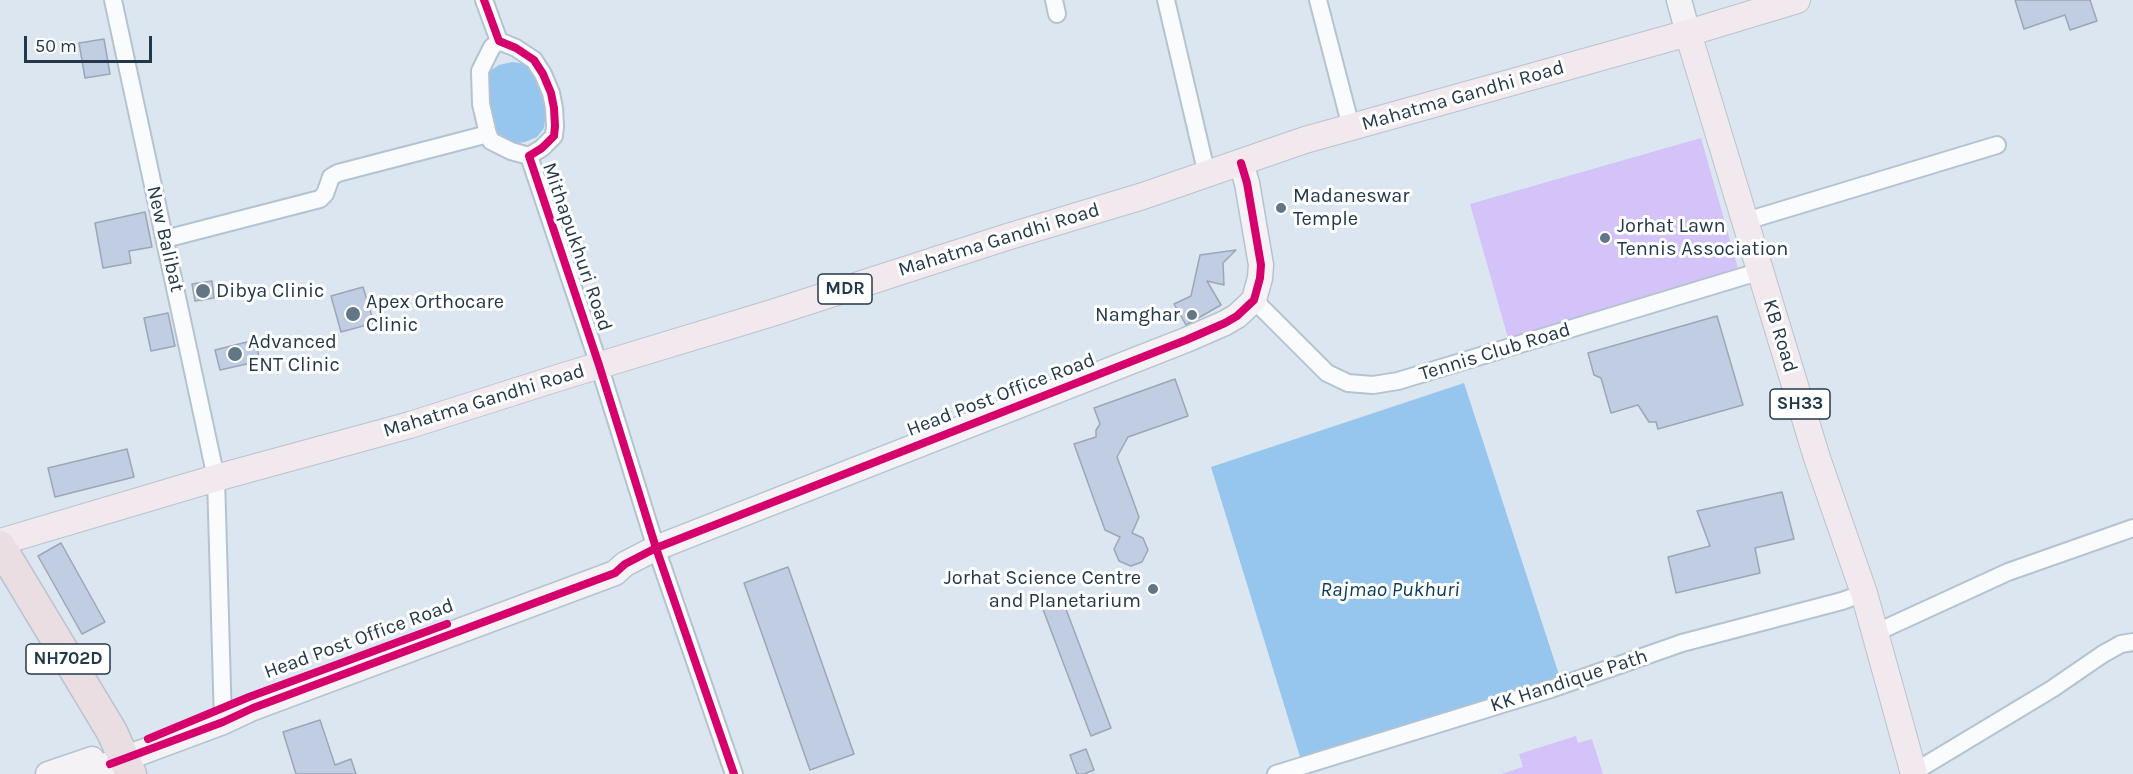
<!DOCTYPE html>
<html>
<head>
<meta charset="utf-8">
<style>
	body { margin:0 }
	#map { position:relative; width:2133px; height:774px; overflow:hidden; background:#dbe6f1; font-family:Karla,sans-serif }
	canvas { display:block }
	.scale { position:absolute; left:24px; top:36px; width:128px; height:27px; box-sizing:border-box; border:3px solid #23394b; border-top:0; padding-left:8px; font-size:18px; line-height:21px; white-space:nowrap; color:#23394b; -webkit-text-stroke:4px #fff; paint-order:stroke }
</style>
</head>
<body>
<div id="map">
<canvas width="2133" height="774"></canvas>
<div class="scale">50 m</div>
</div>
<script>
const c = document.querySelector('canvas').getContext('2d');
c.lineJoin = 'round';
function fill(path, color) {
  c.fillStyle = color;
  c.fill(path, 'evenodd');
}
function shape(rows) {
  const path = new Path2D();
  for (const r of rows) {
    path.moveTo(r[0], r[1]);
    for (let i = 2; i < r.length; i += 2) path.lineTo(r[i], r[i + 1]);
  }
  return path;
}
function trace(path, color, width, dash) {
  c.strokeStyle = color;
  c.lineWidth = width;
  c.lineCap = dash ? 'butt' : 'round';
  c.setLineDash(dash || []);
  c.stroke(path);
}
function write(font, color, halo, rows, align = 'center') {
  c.font = font + ' Karla,sans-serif';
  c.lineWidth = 6;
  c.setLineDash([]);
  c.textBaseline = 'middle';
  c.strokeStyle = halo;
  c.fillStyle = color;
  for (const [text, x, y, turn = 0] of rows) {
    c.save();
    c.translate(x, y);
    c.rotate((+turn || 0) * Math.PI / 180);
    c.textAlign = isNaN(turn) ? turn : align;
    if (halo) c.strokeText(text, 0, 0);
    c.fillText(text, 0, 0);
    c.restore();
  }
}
fill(shape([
	[1701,138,1739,272,1508,338,1470,204],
	[1576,736,1578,743,1592,739,1603,774,1501,774,1523,767,1519,754]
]), '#d4c3f8');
fill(shape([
	[512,62,526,64,532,68,547,106,544,128,537,137,525,142,512,144,500,141,495,131,489,100,487,73,499,65],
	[1464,383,1561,681,1301,760,1211,467]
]), '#96c6ee');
const building = shape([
	[2015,0,2090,0,2097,21,2070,30,2065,15,2024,29,2015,0],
	[104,39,110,74,85,78,79,43,104,39],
	[145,212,152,247,129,251,131,263,103,268,95,223,145,212],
	[1236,250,1223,263,1224,285,1207,281,1221,305,1186,325,1174,304,1191,296,1200,255,1236,250],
	[212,281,214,298,195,301,192,284,212,281],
	[363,287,374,323,341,332,331,296,363,287],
	[168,313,175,346,151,351,144,318,168,313],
	[1717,316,1743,405,1658,429,1656,422,1649,422,1638,405,1611,413,1601,378,1594,375,1588,353,1717,316],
	[255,340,260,361,220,370,215,350,255,340],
	[1175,379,1188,416,1128,437,1117,457,1139,517,1132,533,1143,538,1148,550,1142,562,1131,566,1119,561,1114,549,1120,537,1105,530,1074,444,1096,437,1096,430,1100,424,1094,408,1175,379],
	[127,449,134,477,55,497,48,468,127,449],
	[1782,492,1794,539,1755,548,1760,573,1676,593,1668,557,1710,546,1697,511,1782,492],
	[61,543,105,622,82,634,38,556,61,543],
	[788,567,854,754,810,770,744,583,788,567],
	[1061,596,1111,728,1091,736,1041,604,1061,596],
	[320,720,335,765,351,759,356,774,296,774,283,732,320,720],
	[1086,749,1094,770,1084,774,1077,774,1070,755,1086,749]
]);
fill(building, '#c0cde2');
trace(building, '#9da6b5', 1.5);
const street = shape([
	[113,0,216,478,223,722],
	[484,0,499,41,516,48,534,60,543,74,551,93,554,108,555,126,554,136,542,148,529,156,599,365,656,548,734,774],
	[1054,0,1057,14],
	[1166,0,1207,175],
	[1318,0,1351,127],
	[499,41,492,47,480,71,481,104,488,134,491,141,511,151,529,156],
	[1746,221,1997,145],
	[165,239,320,199,325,194,331,177,338,173,488,134],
	[1254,300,1327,373,1348,383,1373,385,1398,381,1761,271],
	[1875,633,2008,572,2133,528],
	[1914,772,2052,689,2103,654,2121,644,2133,642],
	[1276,774,1551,689,1682,643,1842,601,1864,593]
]);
const secondary = shape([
	[1679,0,1688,33],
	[48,774,92,759],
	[76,774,110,764,223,722,253,708,615,573,625,564,656,548,1186,340,1225,323,1237,316,1254,300,1260,278,1261,265,1247,183,1241,163]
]);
const primary = shape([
	[1688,33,1817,458,1864,593,1914,774],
	[0,542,216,478,410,425,564,376,772,313,1007,237,1143,196,1305,140,1688,33,1797,0]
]);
const highway = shape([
	[0,546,112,732,131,774]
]);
trace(street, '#b4c3d0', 20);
trace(secondary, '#b4c3d0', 27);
trace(primary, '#bac3cc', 28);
trace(highway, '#bac3cc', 33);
trace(street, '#fafbfd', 16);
trace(secondary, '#f5f2f5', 24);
trace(primary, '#f1e9ee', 26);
trace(highway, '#eadee3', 30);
trace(shape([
	[484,0,499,41,516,48,534,60,543,74,551,93,554,108,555,126,554,136,542,148,529,156,599,365,656,548,734,774],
	[148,739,249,697,447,624],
	[110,764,223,722,253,708,615,573,625,564,656,548,1186,340,1225,323,1237,316,1254,300,1260,278,1261,265,1247,183,1241,163]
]), '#d6006c', 8);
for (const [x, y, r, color] of [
	[1281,208,6,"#637685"],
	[1605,238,6,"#637685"],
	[203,291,8,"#637685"],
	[353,314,8,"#637685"],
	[1192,315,6,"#637685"],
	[235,354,8,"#637685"],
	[1153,589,6,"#637685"]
]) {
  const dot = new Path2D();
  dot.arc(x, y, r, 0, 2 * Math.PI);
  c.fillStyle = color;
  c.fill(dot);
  trace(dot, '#fff', 2);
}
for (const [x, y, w] of [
	[845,289,54],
	[1800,404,60],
	[68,659,84]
]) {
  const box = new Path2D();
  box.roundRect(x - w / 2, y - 15, w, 30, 4.5);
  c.fillStyle = '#fff';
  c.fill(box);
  trace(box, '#23394b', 1.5);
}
write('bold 18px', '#23394b', null, [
	["MDR",845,289],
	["SH33",1800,404],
	["NH702D",68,659]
]);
write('20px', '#23394b', '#fff', [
	["Mahatma Gandhi Road",1463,96,-16],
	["New Balibat",165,239,77],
	["Mahatma Gandhi Road",999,240,-17],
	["Mithapukhuri Road",577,247,71],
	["KB Road",1780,336,73],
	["Tennis Club Road",1495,352,-17],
	["Head Post Office Road",1001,395,-21],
	["Mahatma Gandhi Road",484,401,-17],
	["Head Post Office Road",359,639,-20],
	["KK Handique Path",1569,681,-18]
]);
write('20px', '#23394b', '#fff', [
	["Madaneswar",1293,196],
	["Temple",1293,219],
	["Jorhat Lawn",1617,226],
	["Tennis Association",1617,249],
	["Dibya Clinic",216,291],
	["Apex Orthocare",366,302],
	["Clinic",366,325],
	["Namghar",1180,315,"right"],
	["Advanced",248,342],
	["ENT Clinic",248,365],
	["Jorhat Science Centre",1141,578,"right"],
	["and Planetarium",1141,601,"right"]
], 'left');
write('italic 21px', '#083b5d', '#fff', [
	["Rajmao Pukhuri",1390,590]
]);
</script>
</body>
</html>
